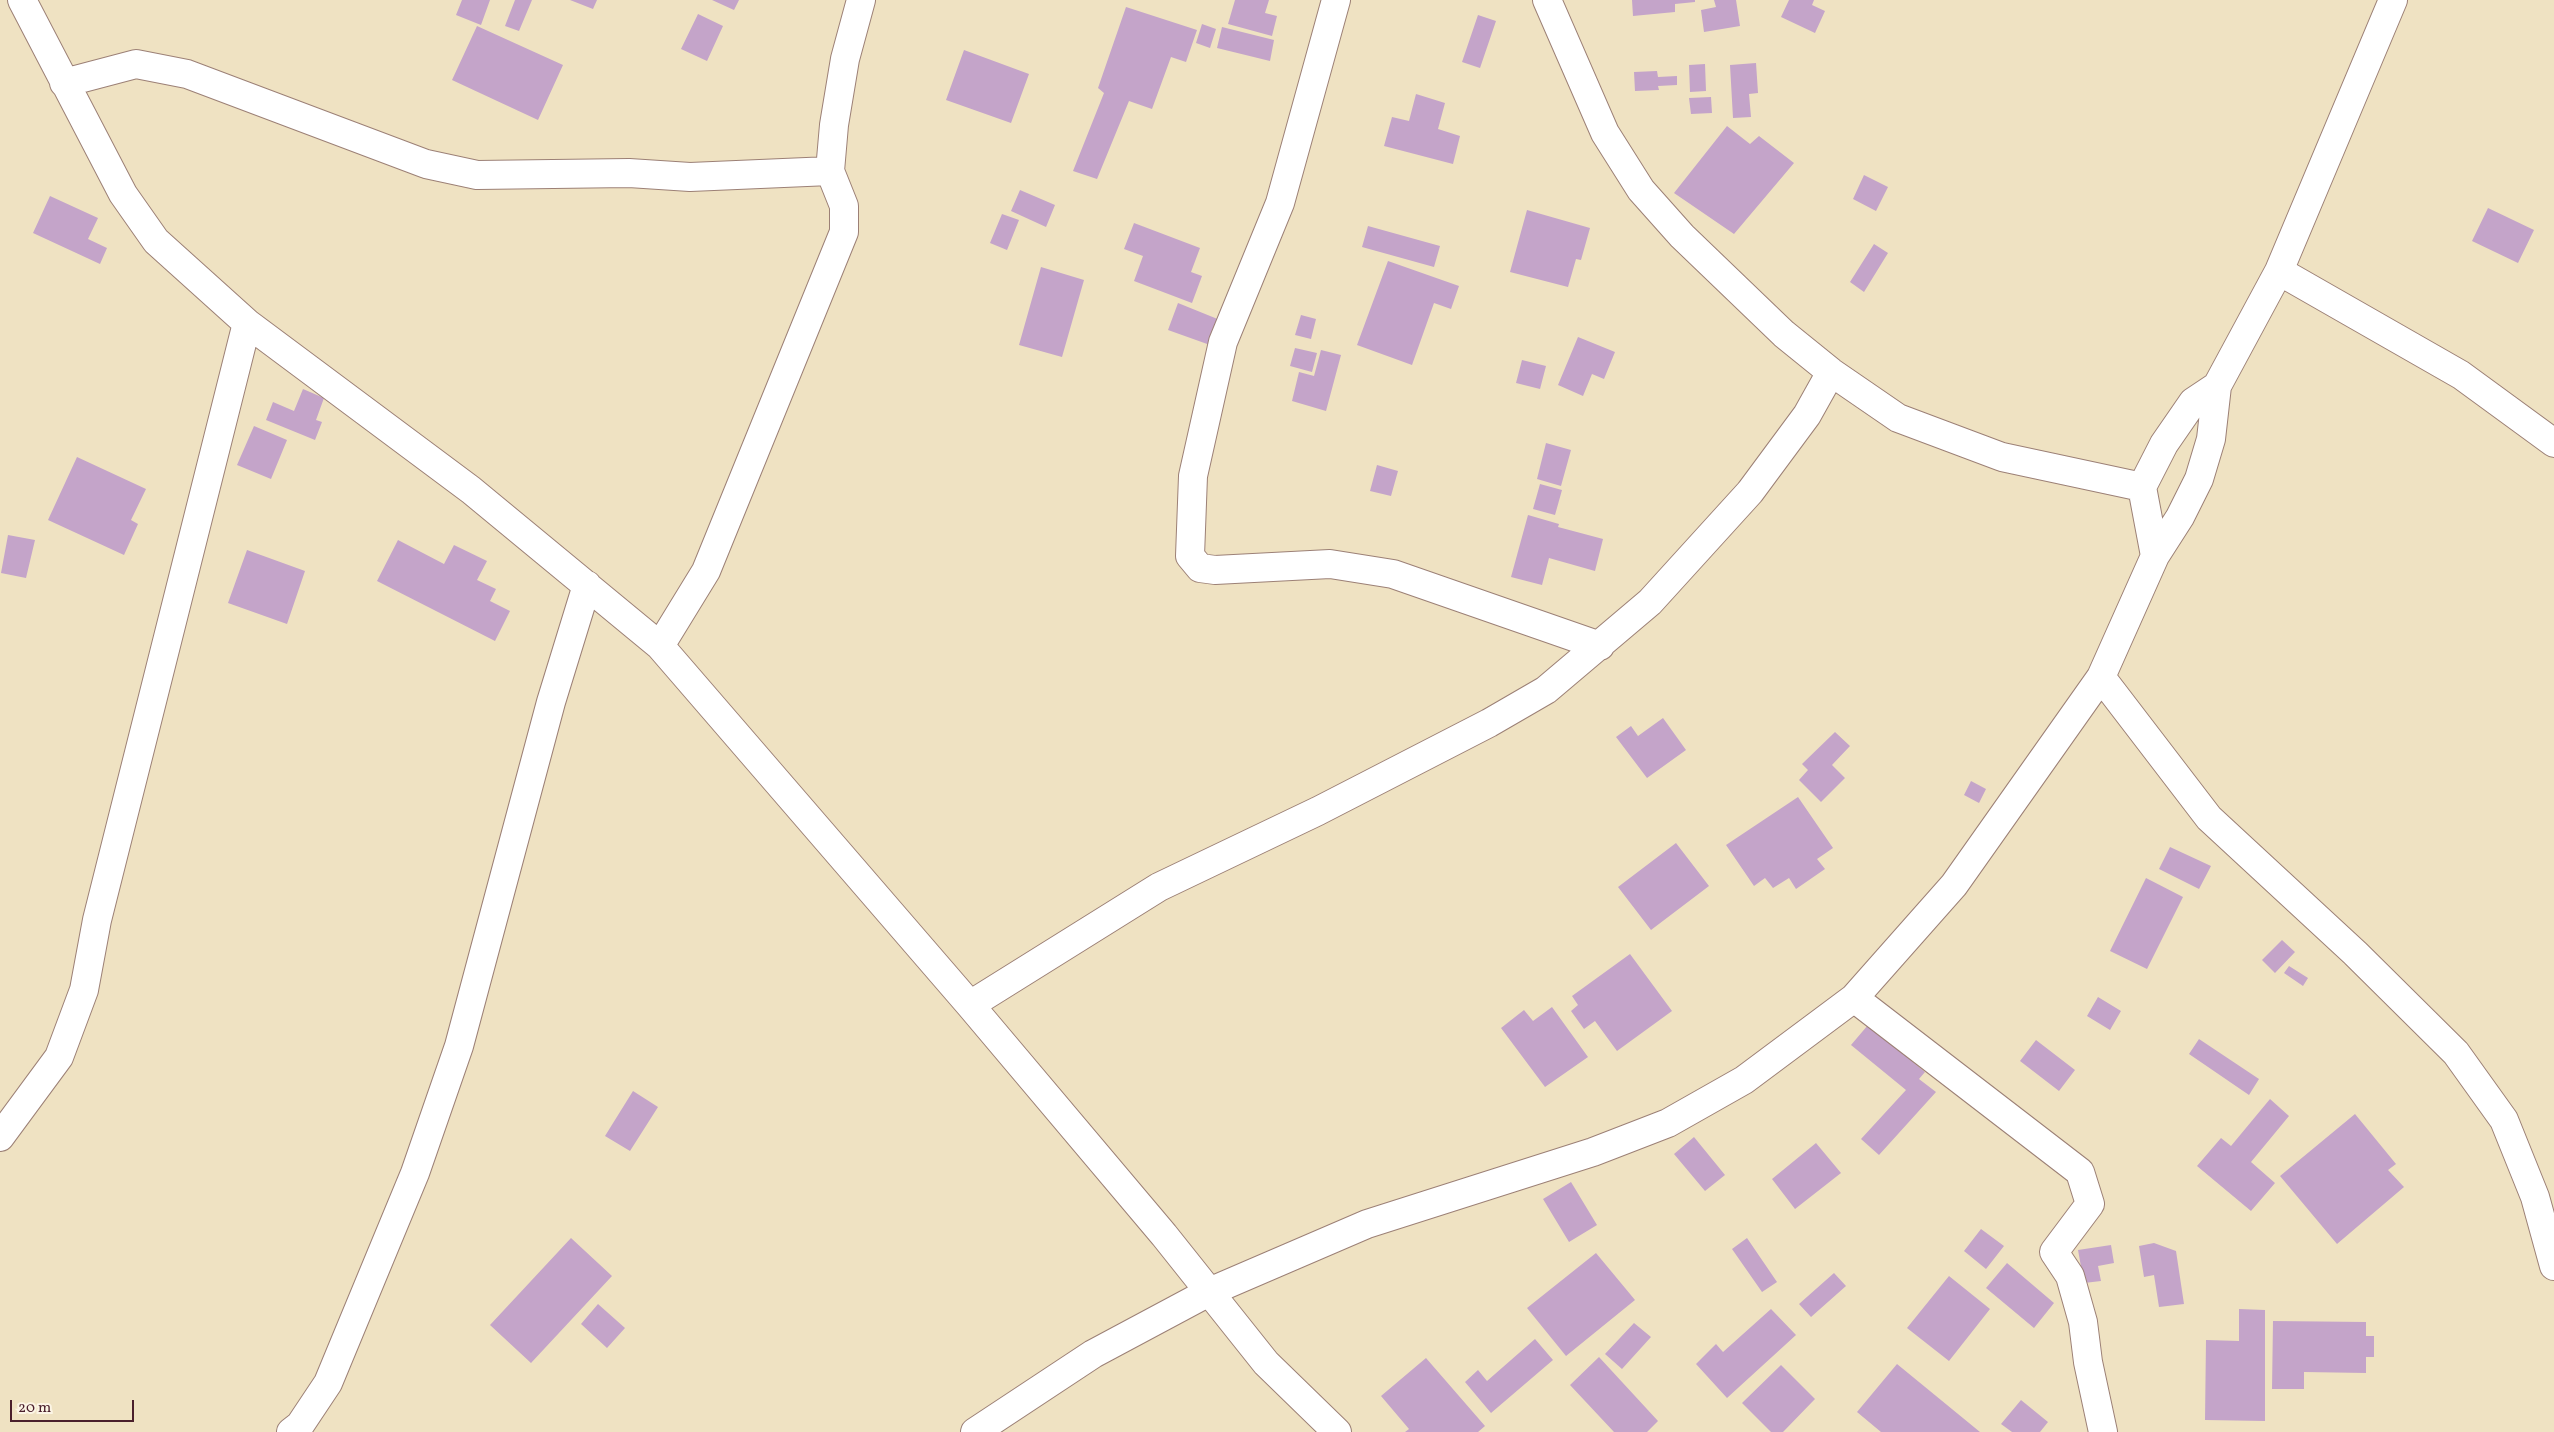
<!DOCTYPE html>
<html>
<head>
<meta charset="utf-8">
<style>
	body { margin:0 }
	#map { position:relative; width:2554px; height:1432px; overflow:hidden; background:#efe2c2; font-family:Vollkorn,serif }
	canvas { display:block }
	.scale { position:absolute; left:10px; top:1400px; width:124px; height:22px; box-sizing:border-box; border:2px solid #4a1f2b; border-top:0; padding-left:6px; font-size:15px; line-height:18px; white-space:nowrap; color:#4a1f2b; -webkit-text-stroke:4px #fcf5e5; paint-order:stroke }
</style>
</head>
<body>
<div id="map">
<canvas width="2554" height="1432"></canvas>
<div class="scale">20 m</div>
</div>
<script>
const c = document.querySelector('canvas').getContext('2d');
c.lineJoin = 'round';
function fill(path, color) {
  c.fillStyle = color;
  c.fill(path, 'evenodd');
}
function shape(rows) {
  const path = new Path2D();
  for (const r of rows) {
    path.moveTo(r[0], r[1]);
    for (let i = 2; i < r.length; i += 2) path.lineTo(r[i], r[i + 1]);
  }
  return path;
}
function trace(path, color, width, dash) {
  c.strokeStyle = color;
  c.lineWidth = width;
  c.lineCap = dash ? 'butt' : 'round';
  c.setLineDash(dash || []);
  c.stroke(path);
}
fill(shape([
	[462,0,490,0,481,25,456,15],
	[515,0,532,0,519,31,505,26],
	[570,0,597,0,593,9],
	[712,0,739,0,734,10],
	[1235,0,1269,0,1265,13,1277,16,1272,36,1228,24],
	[1632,0,1695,0,1695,2,1675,4,1675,12,1633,16],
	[1714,0,1736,0,1740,26,1704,32,1701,10,1716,7],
	[1789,0,1814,0,1812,5,1825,11,1815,33,1781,17],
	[1126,7,1197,30,1186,62,1171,57,1152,109,1129,101,1097,179,1073,171,1104,93,1098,88],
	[698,14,723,26,707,61,681,49],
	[1478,15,1496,21,1480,68,1462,62],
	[1202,24,1216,29,1210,48,1196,43],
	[477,26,563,65,538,120,452,80],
	[1222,27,1274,40,1270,61,1217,48],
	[964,50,1029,74,1011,123,946,100],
	[1756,63,1758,93,1749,94,1751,117,1733,118,1730,65],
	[1705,64,1706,91,1690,92,1689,65],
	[1657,71,1658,77,1677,76,1677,85,1658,86,1659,90,1635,91,1634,72],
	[1416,94,1445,103,1438,129,1460,136,1453,164,1384,146,1392,117,1409,121],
	[1711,97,1712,113,1691,114,1689,98],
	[1727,126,1750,144,1759,136,1794,163,1734,234,1674,193],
	[1864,175,1888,187,1876,211,1853,199],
	[1020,190,1055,205,1046,227,1011,211],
	[50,196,98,218,88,239,107,248,100,264,33,233],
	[2488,208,2534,230,2518,263,2472,241],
	[1527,210,1590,228,1581,260,1576,259,1568,287,1510,272],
	[1002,214,1019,220,1007,250,990,243],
	[1134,223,1200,248,1191,272,1202,276,1192,303,1134,281,1143,256,1124,249],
	[1368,226,1440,246,1434,267,1362,247],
	[1874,244,1888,253,1864,292,1850,282],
	[1388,261,1459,286,1451,309,1434,303,1412,365,1357,345],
	[1041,267,1084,280,1062,357,1019,345],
	[1178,303,1220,320,1210,345,1168,330],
	[1301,315,1316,319,1311,339,1295,335],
	[1578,337,1615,352,1604,379,1592,374,1583,396,1558,385],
	[1295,348,1317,353,1312,372,1290,366],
	[1321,350,1341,355,1326,411,1292,401,1299,372,1314,376],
	[1522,360,1546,366,1540,389,1516,383],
	[303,389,324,398,316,420,322,422,315,440,266,420,273,402,294,411],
	[254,426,287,440,271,479,237,465],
	[1546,443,1571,450,1561,486,1537,479],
	[77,457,146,489,131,520,138,524,124,555,48,520],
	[1377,465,1398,471,1391,496,1370,491],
	[1540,484,1562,490,1555,515,1533,509],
	[1528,515,1559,524,1558,527,1603,539,1595,571,1549,558,1542,585,1511,577],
	[8,535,35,540,26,578,1,573],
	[398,540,444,564,454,545,487,561,477,580,496,589,490,601,510,611,495,641,377,581],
	[247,550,305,571,287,624,228,603],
	[1663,718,1686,750,1647,778,1616,737,1631,726,1638,736],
	[1835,732,1850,746,1832,765,1845,778,1821,802,1799,780,1808,770,1802,764],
	[1971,781,1986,789,1979,803,1964,795],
	[1798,797,1833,848,1817,859,1825,869,1796,889,1789,878,1773,888,1765,878,1754,886,1726,845],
	[1676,843,1709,886,1651,930,1618,887],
	[2170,847,2211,866,2199,889,2159,869],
	[2146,878,2183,897,2147,969,2110,951],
	[2282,940,2295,952,2275,973,2262,960],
	[1630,954,1672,1011,1617,1051,1595,1021,1584,1029,1571,1011,1578,1005,1572,996],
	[2289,966,2308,978,2303,986,2284,973],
	[2098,997,2121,1011,2110,1030,2087,1016],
	[1552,1007,1588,1057,1545,1087,1501,1028,1524,1010,1533,1021],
	[1868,1025,1925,1072,1919,1079,1936,1092,1879,1155,1861,1139,1906,1090,1851,1045],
	[2199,1039,2259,1079,2249,1095,2189,1054],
	[2036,1040,2075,1070,2059,1091,2020,1061],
	[633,1091,658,1107,630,1151,605,1136],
	[2270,1099,2289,1116,2251,1162,2275,1183,2251,1211,2197,1166,2221,1138,2231,1146],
	[2355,1114,2396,1164,2388,1170,2404,1187,2337,1244,2280,1176],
	[1694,1137,1725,1175,1705,1191,1674,1154],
	[1816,1143,1841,1173,1795,1209,1772,1179],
	[1571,1182,1597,1225,1569,1242,1543,1199],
	[1981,1229,2004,1246,1986,1269,1964,1251],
	[571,1238,612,1276,531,1363,490,1325],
	[1747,1238,1777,1282,1762,1292,1732,1249],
	[2154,1243,2176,1251,2184,1304,2159,1307,2154,1275,2144,1277,2139,1246],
	[2111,1245,2114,1263,2098,1266,2101,1281,2084,1283,2078,1250],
	[1596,1253,1635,1300,1566,1356,1527,1308],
	[2007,1263,2054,1303,2034,1328,1986,1288],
	[1834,1273,1846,1286,1811,1317,1799,1304],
	[1949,1276,1990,1309,1949,1361,1907,1328],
	[598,1304,625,1328,607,1348,581,1324],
	[1771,1309,1796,1335,1727,1398,1696,1364,1716,1344,1723,1352],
	[2239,1309,2265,1310,2265,1421,2205,1420,2206,1340,2239,1341],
	[2273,1321,2366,1322,2366,1336,2374,1336,2374,1357,2366,1357,2366,1373,2304,1372,2304,1389,2272,1389],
	[1634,1323,1651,1337,1622,1369,1605,1354],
	[1535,1339,1553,1360,1491,1413,1465,1382,1478,1370,1487,1381],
	[1599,1357,1658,1421,1647,1432,1614,1432,1570,1385],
	[1426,1358,1485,1426,1478,1432,1405,1432,1409,1429,1381,1396],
	[1897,1364,1980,1432,1881,1432,1857,1412],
	[1781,1365,1815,1399,1783,1432,1771,1432,1742,1403],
	[2021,1400,2048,1422,2040,1432,2012,1432,2001,1424]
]), '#c4a4c9');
const street = shape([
	[22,0,123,194,156,241,247,323,471,490,660,646,970,1005,1164,1235,1266,1363,1337,1432],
	[1336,0,1280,203,1223,342,1193,476,1190,556,1200,568,1215,570,1330,564,1393,574,1600,646],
	[1547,0,1605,133,1641,190,1682,236,1784,334,1831,372,1898,418,2002,457,2142,487],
	[64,83,136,64,187,74,426,164,477,175,629,173,690,177,830,171],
	[2279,271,2461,375,2554,443],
	[2155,556,2142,487,2164,444,2193,402,2217,386],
	[660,646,706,571,844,232,844,206,830,171,834,125,845,59,861,0],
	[2101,677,2209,818,2355,953,2456,1053,2504,1120,2535,1197,2554,1266],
	[1854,998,2080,1172,2090,1204,2054,1252,2070,1276,2083,1322,2088,1362,2103,1432],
	[970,1005,1159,887,1318,811,1489,723,1546,690,1650,602,1750,492,1807,415,1831,372],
	[0,1137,59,1057,84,990,97,920,247,323],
	[291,1432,300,1425,328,1383,415,1173,459,1046,551,702,587,585],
	[975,1432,1093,1354,1209,1292,1367,1224,1593,1152,1668,1123,1744,1080,1854,998,1954,885,2101,677,2155,556,2180,517,2199,479,2211,439,2217,386,2279,271,2393,0]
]);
trace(street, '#9c8076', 30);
trace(street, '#fff', 28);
</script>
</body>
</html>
